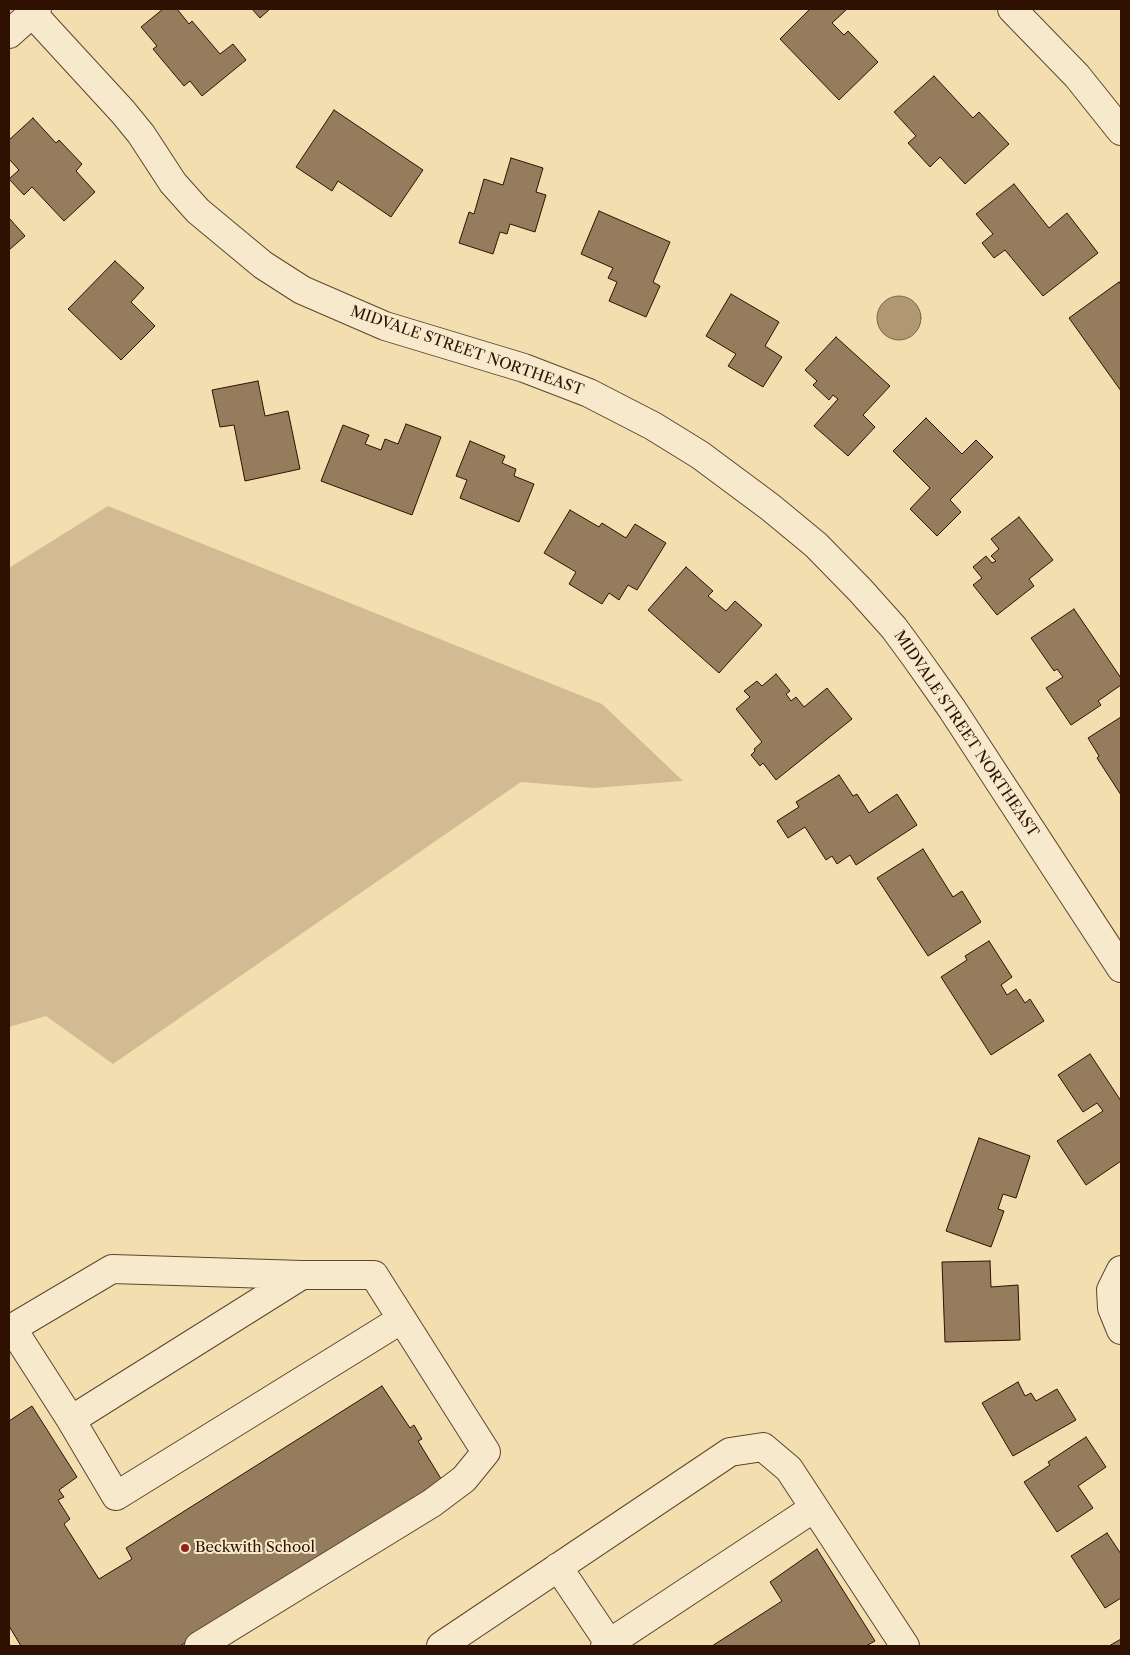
<!DOCTYPE html>
<html>
<head>
<meta charset="utf-8">
<style>
	body { margin:0 }
	#map { position:relative; width:1130px; height:1655px; overflow:hidden; background:#f3deb0; font-family:"Libre Caslon Text",serif }
	canvas { display:block }
	.frame { position:absolute; inset:0; border:10px solid #2f1102; pointer-events:none }
</style>
</head>
<body>
<div id="map">
<canvas width="1130" height="1655"></canvas>
<div class="frame"></div>
</div>
<script>
const c = document.querySelector('canvas').getContext('2d');
c.lineJoin = 'round';
function fill(path, color) {
  c.fillStyle = color;
  c.fill(path, 'evenodd');
}
function shape(rows) {
  const path = new Path2D();
  for (const r of rows) {
    if (r.length === 3) {
      path.moveTo(r[0] + r[2], r[1]);
      path.arc(r[0], r[1], r[2], 0, 2 * Math.PI);
      continue;
    }
    path.moveTo(r[0], r[1]);
    for (let i = 2; i < r.length; i += 2) path.lineTo(r[i], r[i + 1]);
  }
  return path;
}
function trace(path, color, width, dash) {
  c.strokeStyle = color;
  c.lineWidth = width;
  c.lineCap = dash ? 'butt' : 'round';
  c.setLineDash(dash || []);
  c.stroke(path);
}
function write(font, color, halo, rows, align = 'center') {
  c.font = font + ' "Libre Caslon Text",serif';
  c.lineWidth = 4;
  c.setLineDash([]);
  c.textBaseline = 'middle';
  c.strokeStyle = halo;
  c.fillStyle = color;
  for (const [text, x, y, turn = 0] of rows) {
    c.save();
    c.translate(x, y);
    c.rotate((+turn || 0) * Math.PI / 180);
    c.textAlign = isNaN(turn) ? turn : align;
    if (halo) c.strokeText(text, 0, 0);
    c.fillText(text, 0, 0);
    c.restore();
  }
}
fill(shape([
	[108,506,602,704,683,781,594,788,521,782,113,1064,46,1016,9,1027,9,568]
]), '#d2bb92');
const water = shape([
	[899,318,22]
]);
fill(water, '#b09875');
trace(water, '#7c6247', 1);
const building = shape([
	[163,9,177,9,189,24,192,21,220,54,233,44,246,60,202,96,190,81,184,86,153,49,157,46,141,27,163,9],
	[252,9,270,9,260,18,252,9],
	[810,9,847,9,832,23,844,35,848,31,878,62,839,100,780,39,810,9],
	[934,76,973,118,979,112,1009,144,965,184,940,157,930,167,908,143,916,136,894,112,934,76],
	[334,110,423,170,391,217,338,181,332,191,296,167,334,110],
	[33,118,56,143,59,140,82,164,76,171,95,192,64,221,32,187,24,195,9,179,19,170,9,159,9,140,33,118],
	[511,158,543,168,536,192,546,195,535,232,510,224,507,234,500,232,493,254,459,243,469,212,474,214,484,179,503,185,511,158],
	[1014,184,1049,228,1067,213,1098,253,1043,296,1005,250,994,258,982,243,993,234,976,214,1014,184],
	[599,211,670,242,653,282,660,286,646,317,609,301,617,282,608,278,613,268,581,254,599,211],
	[9,218,25,236,9,250,9,218],
	[115,261,144,288,131,302,155,326,121,360,68,309,115,261],
	[1119,282,1121,285,1121,391,1069,318,1119,282],
	[731,294,779,322,765,346,782,357,763,387,728,366,736,354,706,336,731,294],
	[836,337,890,386,863,415,875,427,848,456,814,426,838,399,833,395,829,400,813,385,817,381,805,370,836,337],
	[258,381,265,416,288,411,300,469,245,481,234,425,220,427,212,390,258,381],
	[926,418,962,454,976,440,993,457,950,500,961,512,937,536,910,509,930,488,893,451,926,418],
	[406,424,441,437,412,515,321,481,343,425,369,435,365,444,381,450,385,439,398,444,406,424],
	[470,441,505,456,502,463,516,469,514,476,534,484,519,522,460,498,467,480,456,476,470,441],
	[570,510,599,527,602,523,626,538,635,524,666,543,637,590,628,585,619,600,609,593,602,604,569,584,576,572,544,553,570,510],
	[1019,517,1053,560,1029,579,1034,586,997,615,973,585,982,578,973,567,986,556,992,563,996,561,991,556,999,549,991,539,1019,517],
	[686,567,713,591,708,596,726,611,735,601,762,625,719,673,648,610,686,567],
	[1074,609,1121,678,1121,685,1098,701,1101,705,1071,725,1046,688,1063,677,1057,669,1054,671,1031,638,1074,609],
	[776,674,790,691,786,694,791,701,796,697,804,707,827,688,852,719,776,780,763,763,760,766,751,755,755,751,754,749,762,742,736,709,750,697,744,691,757,681,762,686,776,674],
	[1121,717,1121,795,1097,758,1099,756,1088,738,1121,717],
	[839,775,853,796,857,794,869,813,897,794,917,825,856,865,850,855,837,864,832,856,826,860,805,827,788,838,777,821,799,807,796,802,839,775],
	[923,849,953,897,962,891,981,922,928,956,877,878,923,849],
	[989,941,1012,977,1001,985,1007,995,1016,989,1025,1003,1030,999,1044,1021,991,1055,941,977,967,960,965,956,989,941],
	[1090,1054,1121,1101,1121,1161,1086,1185,1057,1141,1103,1111,1097,1103,1083,1112,1058,1075,1090,1054],
	[979,1138,1030,1156,1016,1198,1003,1194,998,1209,1004,1211,991,1247,946,1231,979,1138],
	[990,1261,991,1287,1018,1285,1020,1340,945,1342,942,1262,990,1261],
	[1018,1382,1025,1396,1031,1393,1036,1401,1057,1389,1076,1420,1013,1456,982,1403,1018,1382],
	[382,1386,410,1428,414,1425,422,1439,418,1441,443,1482,180,1646,21,1646,9,1626,9,1421,32,1406,77,1477,59,1490,64,1497,58,1500,70,1519,64,1524,99,1579,132,1559,126,1548,382,1386],
	[1086,1437,1106,1467,1078,1486,1093,1508,1057,1532,1024,1482,1050,1465,1048,1462,1086,1437],
	[1107,1533,1121,1554,1121,1598,1105,1608,1071,1556,1107,1533],
	[817,1549,875,1641,866,1646,712,1646,782,1601,770,1582,817,1549],
	[1121,1639,1121,1646,1109,1646,1121,1639]
]);
fill(building, '#957c5c');
trace(building, '#2f1102', 1);
const minor = shape([
	[1012,9,1077,76,1121,131],
	[32,13,123,112,141,134,173,183,198,211,263,265,302,290,385,326,524,368,589,393,653,426,700,455,770,507,816,545,860,590,894,628,916,658,952,709,1121,968],
	[9,34,37,9],
	[1121,1270,1111,1290,1112,1308,1121,1330],
	[12,1328,71,1420,116,1496,402,1319],
	[9,1330,112,1269,302,1275,374,1275,486,1452,464,1479,432,1503,199,1646],
	[71,1420,302,1275],
	[558,1567,611,1646],
	[441,1646,730,1452,763,1447,789,1469,905,1646],
	[605,1646,814,1508]
]);
trace(minor, '#60442e', 30);
trace(minor, '#f7eacc', 28);
for (const [x, y, r, color] of [
	[185,1548,5,"#8f2418"]
]) {
  const dot = new Path2D();
  dot.arc(x, y, r, 0, 2 * Math.PI);
  c.fillStyle = color;
  c.fill(dot);
  trace(dot, '#f7eacc', 2);
}
write('15px', '#2f1102', '#f7eacc', [
	["MIDVALE STREET NORTHEAST",467,351,19],
	["MIDVALE STREET NORTHEAST",966,734,56]
]);
write('15px', '#2f1102', '#f7eacc', [
	["Beckwith School",195,1548]
], 'left');
</script>
</body>
</html>
